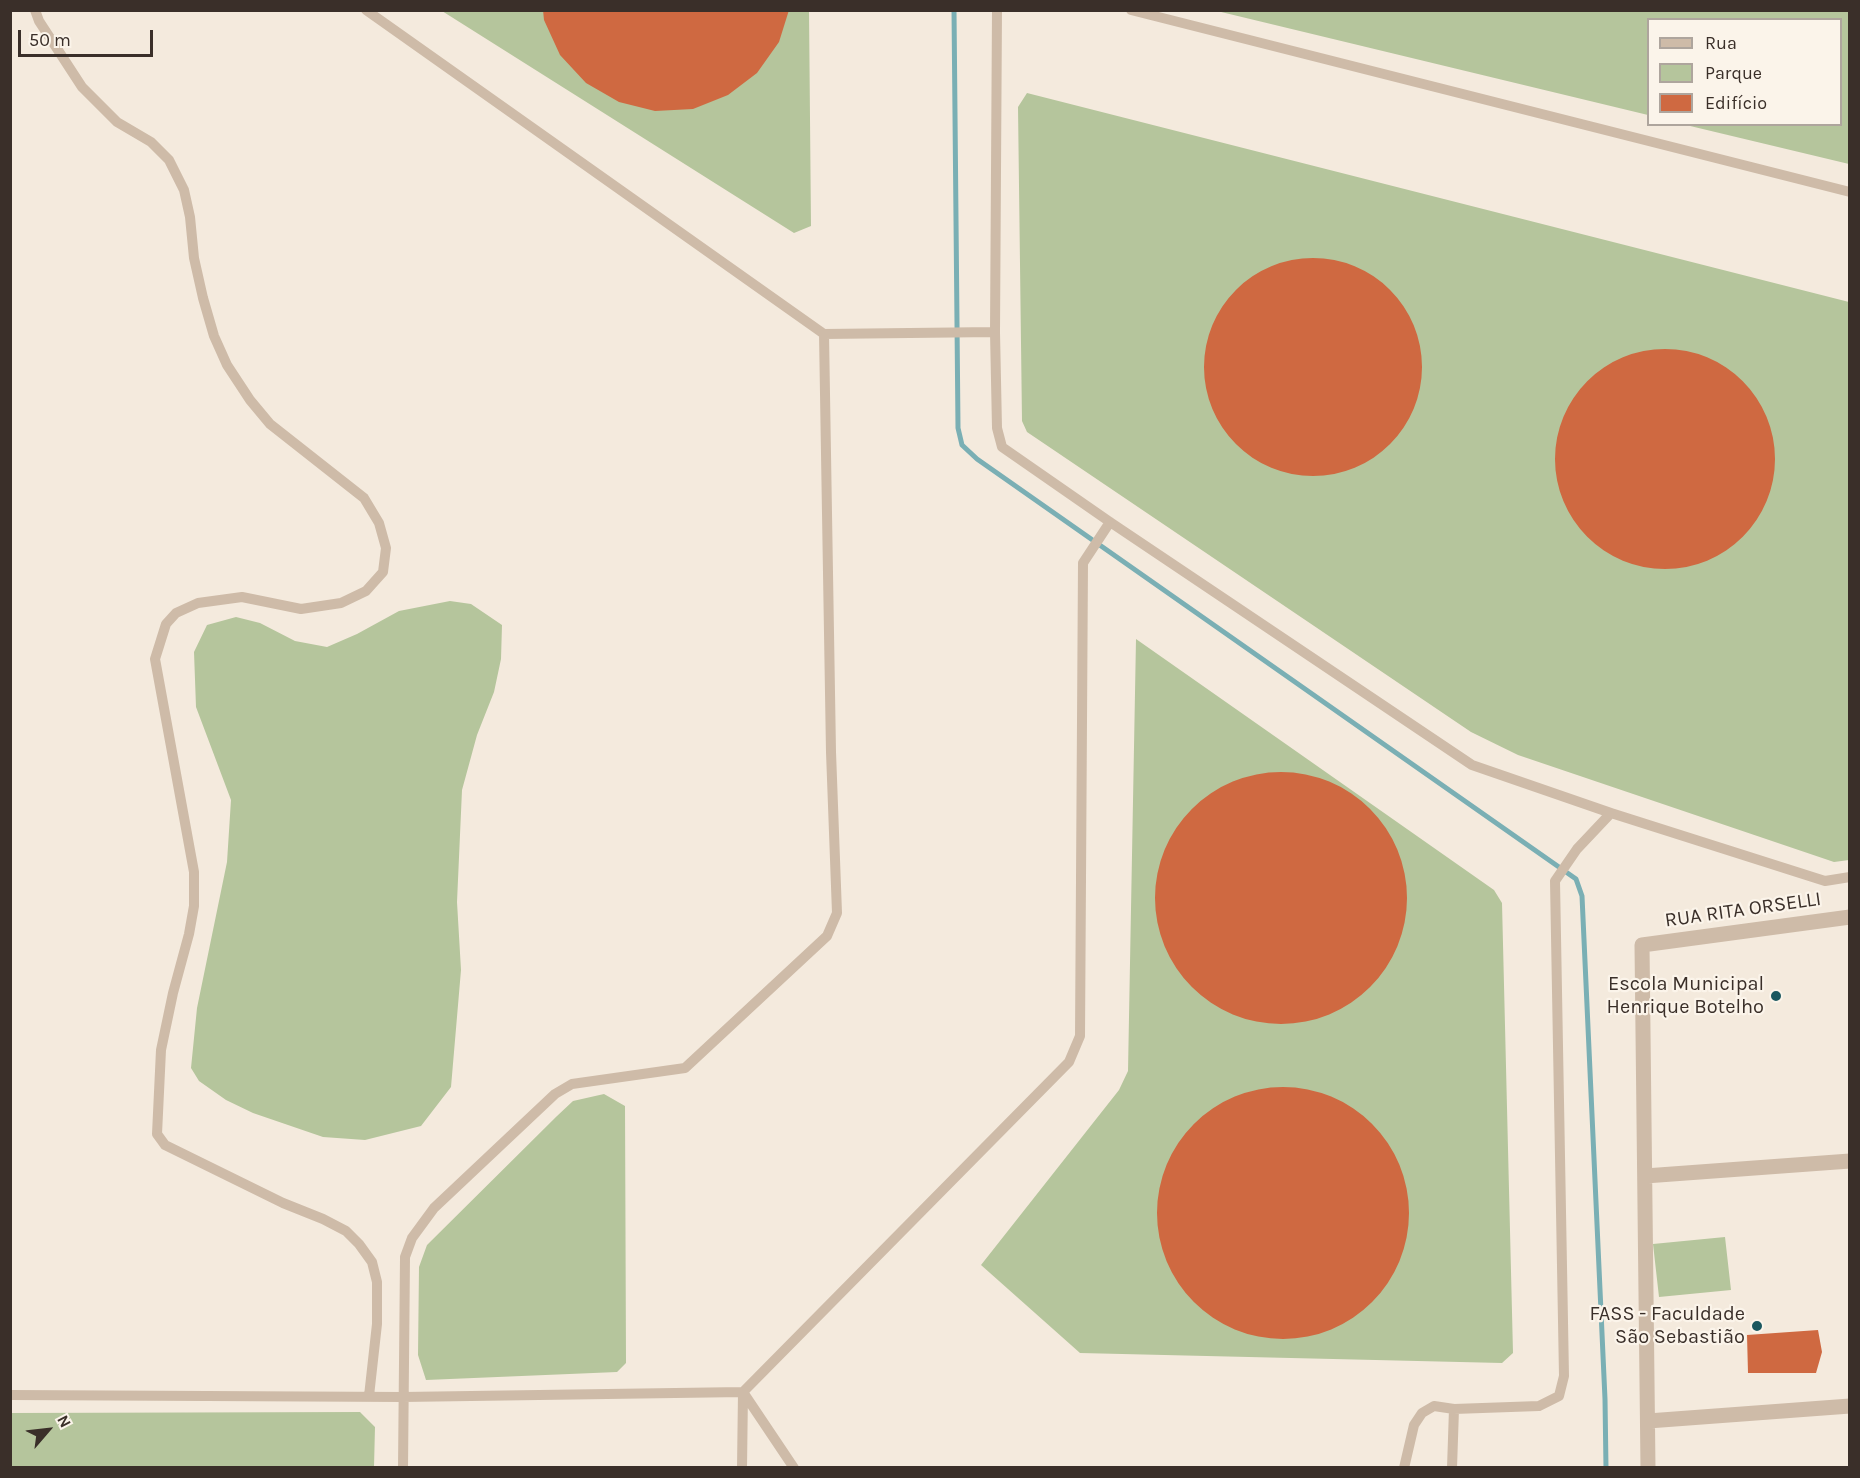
<!DOCTYPE html>
<html>
<head>
<meta charset="utf-8">
<style>
	body { margin:0 }
	#map { position:relative; width:1860px; height:1478px; overflow:hidden; background:#f4eadd; font-family:Karla,sans-serif }
	canvas { display:block }
	.frame { position:absolute; inset:0; border:12px solid #3a2f29; pointer-events:none }
	.legend { position:absolute; left:1647px; top:18px; width:195px; height:108px; box-sizing:border-box; background:#fbf4ea; border:2px solid #aea59d; margin:0; padding:8px 10px; list-style:none; font-size:18px; color:#3a2f29 }
	.legend li { display:flex; align-items:center; gap:12px; height:30px }
	.legend b { width:30px; border:2px solid #aea59d }
	.north { position:absolute; left:18px; top:1400px; width:60px; height:60px; -webkit-text-stroke:4px #fbf4ea; paint-order:stroke; rotate:62deg; font-size:16px; font-weight:700; line-height:24px; text-align:center; color:#3a2f29 }
	.north::after { content:''; display:block; margin:auto; width:21px; height:27px; background:#3a2f29; clip-path:polygon(50% 0,100% 100%,50% 72%,0 100%) }
	.scale { position:absolute; left:18px; top:30px; width:135px; height:27px; box-sizing:border-box; border:3px solid #3a2f29; border-top:0; padding-left:8px; font-size:18px; line-height:21px; white-space:nowrap; color:#3a2f29; -webkit-text-stroke:4px #fbf4ea; paint-order:stroke }
</style>
</head>
<body>
<div id="map">
<canvas width="1860" height="1478"></canvas>
<div class="frame"></div>
<ul class="legend">
<li><b style="height:8px;background:#cebba8"></b>Rua</li>
<li><b style="height:16px;background:#b5c59c"></b>Parque</li>
<li><b style="height:16px;background:#cf6941"></b>Edifício</li>
</ul>
<div class="north">N</div>
<div class="scale">50 m</div>
</div>
<script>
const c = document.querySelector('canvas').getContext('2d');
c.lineJoin = 'round';
function fill(path, color) {
  c.fillStyle = color;
  c.fill(path, 'evenodd');
}
function shape(rows) {
  const path = new Path2D();
  for (const r of rows) {
    if (r.length === 3) {
      path.moveTo(r[0] + r[2], r[1]);
      path.arc(r[0], r[1], r[2], 0, 2 * Math.PI);
      continue;
    }
    path.moveTo(r[0], r[1]);
    for (let i = 2; i < r.length; i += 2) path.lineTo(r[i], r[i + 1]);
  }
  return path;
}
function trace(path, color, width, dash) {
  c.strokeStyle = color;
  c.lineWidth = width;
  c.lineCap = dash ? 'butt' : 'round';
  c.setLineDash(dash || []);
  c.stroke(path);
}
function write(font, color, halo, rows, align = 'center') {
  c.font = font + ' Karla,sans-serif';
  c.lineWidth = 4.5;
  c.setLineDash([]);
  c.textBaseline = 'middle';
  c.strokeStyle = halo;
  c.fillStyle = color;
  for (const [text, x, y, turn = 0] of rows) {
    c.save();
    c.translate(x, y);
    c.rotate((+turn || 0) * Math.PI / 180);
    c.textAlign = isNaN(turn) ? turn : align;
    if (halo) c.strokeText(text, 0, 0);
    c.fillText(text, 0, 0);
    c.restore();
  }
}
fill(shape([
	[442,11,809,11,811,226,794,233],
	[1217,11,1849,11,1849,164,1686,125,1840,124,1840,20,1648,20,1648,115],
	[1027,93,1849,302,1849,860,1834,862,1518,755,1471,732,1027,432,1022,421,1018,107],
	[450,601,471,604,502,625,501,659,494,692,477,735,462,790,457,902,461,970,451,1087,421,1126,365,1140,323,1137,253,1113,226,1100,199,1081,191,1068,197,1008,227,862,231,800,196,707,194,652,207,625,236,617,260,623,295,641,327,647,357,634,399,611],
	[1136,639,1494,890,1502,903,1513,1353,1502,1363,1080,1353,981,1265,1119,1090,1128,1071],
	[604,1094,625,1106,626,1363,617,1372,426,1380,418,1355,419,1267,427,1245,557,1116,573,1101],
	[1725,1237,1731,1290,1659,1297,1653,1244],
	[360,1412,375,1427,374,1467,11,1467,11,1413]
]), '#b5c59c');
trace(shape([
	[954,10,958,428,962,445,977,459,1576,879,1582,896,1605,1399,1606,1468]
]), '#7aafb4', 5);
fill(shape([
	[543,10,789,10,779,42,757,73,728,95,693,109,655,111,619,102,586,83,560,55,544,20],
	[1313,367,109],
	[1665,459,110],
	[1281,898,126],
	[1283,1213,126],
	[1818,1330,1822,1352,1816,1373,1748,1373,1747,1335]
]), '#cf6941');
trace(shape([
	[35,10,39,21,82,87,117,122,151,142,169,160,184,190,190,217,194,258,203,298,214,336,227,365,250,400,270,424,364,498,379,523,386,548,383,572,366,591,341,603,301,609,242,597,198,603,176,613,166,624,155,659,194,872,194,906,189,934,173,993,161,1050,157,1134,165,1145,283,1203,323,1219,346,1231,359,1244,372,1262,377,1282,377,1324,369,1396],
	[366,10,824,334],
	[997,10,995,332,997,428,1002,447,1110,522,1472,765,1611,813],
	[1131,10,1850,192],
	[10,1395,403,1397,743,1392,742,1468],
	[403,1468,405,1257,412,1238,434,1208,555,1094,572,1084,685,1068,827,936,837,913,831,752,824,334,995,332],
	[794,1468,743,1392,1069,1062,1080,1036,1083,563,1110,522],
	[1404,1468,1414,1425,1422,1413,1434,1406,1454,1409,1539,1406,1559,1396,1564,1376,1555,881,1577,849,1611,813,1825,881,1850,877],
	[1452,1468,1454,1409]
]), '#cebba8', 10);
trace(shape([
	[1645,1176,1850,1161],
	[1648,1421,1850,1406],
	[1648,1468,1642,945,1850,917]
]), '#cebba8', 15);
for (const [x, y, r, color] of [
	[1776,996,6,"#1a575f"],
	[1757,1326,6,"#1a575f"]
]) {
  const dot = new Path2D();
  dot.arc(x, y, r, 0, 2 * Math.PI);
  c.fillStyle = color;
  c.fill(dot);
  trace(dot, '#fbf4ea', 2);
}
write('20px', '#3a2f29', '#fbf4ea', [
	["RUA RITA ORSELLI",1743,910,-8]
]);
write('20px', '#3a2f29', '#fbf4ea', [
	["Escola Municipal",1764,984],
	["Henrique Botelho",1764,1007],
	["FASS - Faculdade",1745,1314],
	["São Sebastião",1745,1337]
], 'right');
</script>
</body>
</html>
